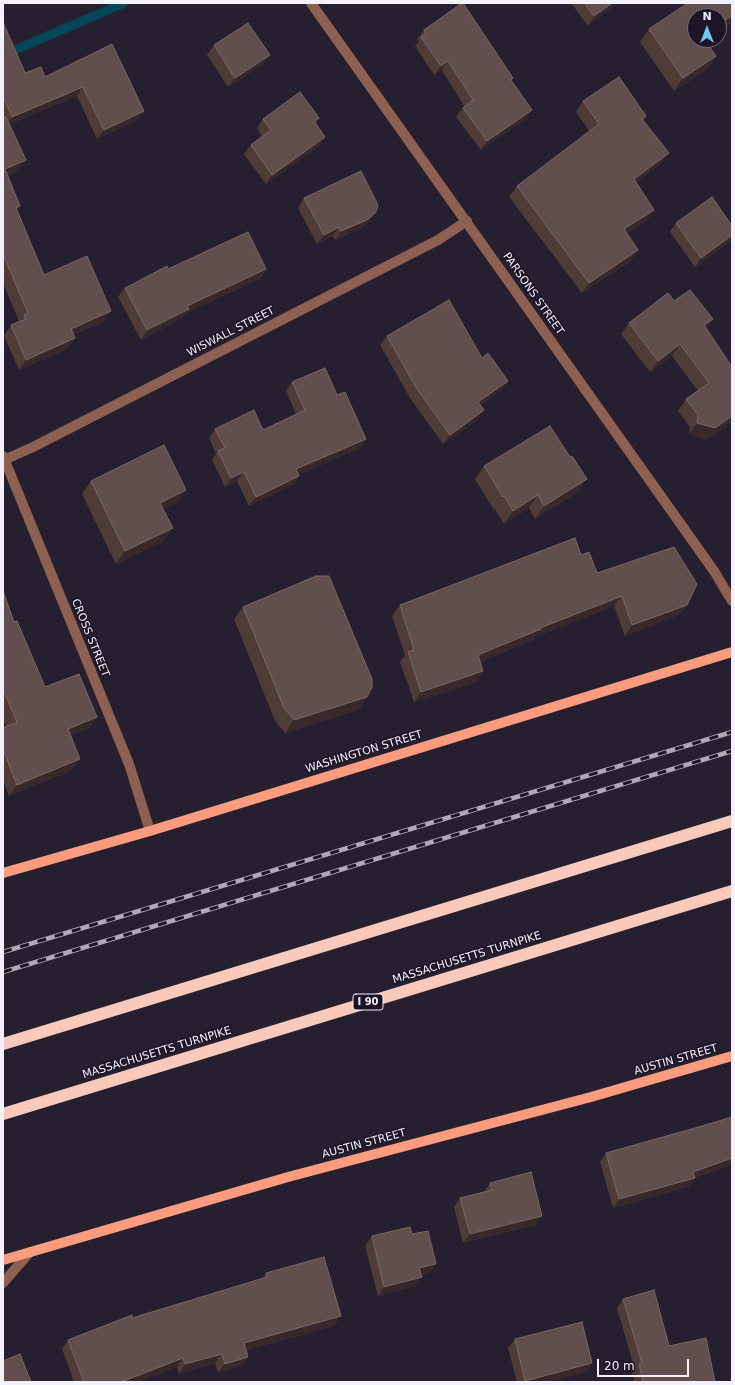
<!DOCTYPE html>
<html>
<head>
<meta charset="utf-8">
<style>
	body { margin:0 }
	#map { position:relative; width:735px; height:1385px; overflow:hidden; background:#251f2f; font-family:"DejaVu Sans",sans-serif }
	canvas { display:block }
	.frame { position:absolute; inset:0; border:4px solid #f5f1fc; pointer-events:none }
	.north { position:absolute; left:687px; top:8px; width:40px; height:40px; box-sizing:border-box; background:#1b1525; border:1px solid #726d7b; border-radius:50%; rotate:0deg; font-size:11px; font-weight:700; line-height:16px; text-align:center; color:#f5f1fc }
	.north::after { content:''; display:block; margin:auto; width:14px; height:18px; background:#73c1f6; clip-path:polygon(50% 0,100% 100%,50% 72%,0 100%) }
	.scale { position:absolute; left:597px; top:1359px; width:92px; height:18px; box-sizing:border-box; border:2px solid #f5f1fc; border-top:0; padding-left:5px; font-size:12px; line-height:14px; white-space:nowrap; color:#f5f1fc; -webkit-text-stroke:3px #1b1525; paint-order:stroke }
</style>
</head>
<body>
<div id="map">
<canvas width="735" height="1385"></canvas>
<div class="frame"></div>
<div class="north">N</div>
<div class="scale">20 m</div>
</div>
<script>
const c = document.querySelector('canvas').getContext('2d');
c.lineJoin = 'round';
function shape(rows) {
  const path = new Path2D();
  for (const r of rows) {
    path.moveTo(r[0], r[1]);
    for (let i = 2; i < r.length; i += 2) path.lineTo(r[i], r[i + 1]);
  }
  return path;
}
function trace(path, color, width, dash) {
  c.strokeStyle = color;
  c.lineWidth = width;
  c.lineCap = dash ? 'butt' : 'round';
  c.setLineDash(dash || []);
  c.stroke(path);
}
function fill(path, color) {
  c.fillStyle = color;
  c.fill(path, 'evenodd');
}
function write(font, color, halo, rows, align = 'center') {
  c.font = font + ' "DejaVu Sans",sans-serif';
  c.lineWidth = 3;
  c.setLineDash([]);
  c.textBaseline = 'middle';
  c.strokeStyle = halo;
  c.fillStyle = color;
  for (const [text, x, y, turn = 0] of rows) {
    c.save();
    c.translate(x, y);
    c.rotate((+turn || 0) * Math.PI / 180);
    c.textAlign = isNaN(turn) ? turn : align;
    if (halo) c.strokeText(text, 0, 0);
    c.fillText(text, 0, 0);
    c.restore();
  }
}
trace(shape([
	[3,55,124,3]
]), '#034758', 9);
trace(shape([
	[311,3,714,571,732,601],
	[3,456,129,764,150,831],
	[4,460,33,447,438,240,467,221],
	[3,1283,30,1252]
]), '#8e6052', 10);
trace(shape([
	[3,873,150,831,732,652],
	[3,1260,288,1177,591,1097,732,1056]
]), '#fb9c7f', 10);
trace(shape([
	[3,1044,732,821],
	[3,1114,732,891]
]), '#f9cabc', 12);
const rail = shape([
	[3,952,732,732],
	[3,972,732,751]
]);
trace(rail, '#aea9b6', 4.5);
trace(rail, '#1b1525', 3, [9]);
fill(shape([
	[571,3,616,3,615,5,588,26],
	[732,3,732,23,719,31,719,16,705,40,716,56,707,69,674,91,640,42,649,29],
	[3,22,25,73,45,77,112,44,138,120,97,139,77,96,10,124,18,171,7,176,17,210,44,275,104,322,73,335,75,338,67,349,19,370,4,336,11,325,19,321,3,283],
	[424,30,511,81,526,119,481,150,456,117,463,108,464,106,442,70,434,75,415,46,419,41,417,39],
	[214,45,263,64,228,87,207,55],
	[583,101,646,116,643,120,661,163,636,183,654,210,647,220,627,233,631,261,582,293,509,197,517,186,590,132,576,112],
	[319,118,316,123,319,146,266,184,244,154,251,145,262,136,257,128,263,119],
	[304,198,370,221,361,229,335,240,333,236,317,244,298,208],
	[676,223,730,241,695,267,670,232],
	[266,269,260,279,186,313,182,318,141,340,118,297,125,288],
	[713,319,706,328,732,367,732,422,707,440,689,434,690,427,678,411,686,399,698,391,672,356,650,372,621,334,629,323],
	[387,336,482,358,508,381,501,390,480,405,484,410,477,420,443,444,410,398,380,345],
	[292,382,337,395,366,439,360,448,298,475,299,476,293,485,249,506,237,481,225,487,212,460,216,454,209,438,215,429,263,430,296,414,286,391],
	[484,466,578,492,535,519,529,508,504,524,495,509,494,510,475,479],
	[91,481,177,503,164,509,164,541,116,564,82,494],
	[581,555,597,573,687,605,679,615,625,636,614,606,535,637,533,640,480,662,483,671,476,682,414,702,400,662,405,655,392,616,400,605],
	[3,591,14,622,45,687,97,717,89,728,71,735,72,770,9,796,3,780,3,728,6,727,3,719],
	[243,607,367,697,358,710,285,733,275,721,234,619],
	[732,1117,732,1165,694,1178,688,1187,613,1208,600,1162,606,1153,702,1126],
	[490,1183,536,1225,463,1243,454,1207,460,1198,484,1192],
	[412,1234,430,1273,421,1275,415,1286,378,1296,365,1246,372,1236],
	[266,1273,334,1326,246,1350,242,1366,218,1373,215,1363,179,1374,177,1367,138,1382,74,1382,62,1349,68,1340,132,1318,262,1279],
	[623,1299,669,1346,715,1382,634,1382,632,1373,635,1370,617,1308],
	[515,1339,586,1372,550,1382,517,1382,508,1348]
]), '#4f3c37');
fill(shape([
	[612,3,616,3,615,5,588,26,594,16],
	[732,16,732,23,719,31,719,24],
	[270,55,263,64,228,87,235,78],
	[716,56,707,69,674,91,683,78],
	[448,61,442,70,434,75,441,66],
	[83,87,77,96,5,126,12,117],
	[532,110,526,119,481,150,487,141],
	[144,111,138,120,97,139,104,130],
	[325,137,319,146,266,184,272,175],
	[669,153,661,163,627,190,634,179],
	[26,160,18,171,3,178,5,169],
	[20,206,13,216,16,208],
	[654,210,647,220,617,239,624,229],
	[376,212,370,221,361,229,335,240,341,231],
	[339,227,333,236,317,244,324,235],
	[732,235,732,239,730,241,695,267,701,258],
	[638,250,631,261,582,293,589,283],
	[266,269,260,279,186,313,182,318,141,340,147,330,187,306],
	[111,311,104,322,63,340,71,329],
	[713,319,704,330,704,325],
	[75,338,67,349,19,370,26,360],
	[680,344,672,356,650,372,658,361],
	[508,381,501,390,471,411,478,402],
	[484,410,477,420,443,444,450,435],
	[732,416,732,422,707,440,689,434,697,423],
	[366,439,360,448,289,479,296,469],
	[244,472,237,481,225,487,231,478],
	[299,476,293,485,249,506,256,497],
	[587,479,578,492,535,519,544,506],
	[186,490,177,503,151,515,160,503],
	[538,495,529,508,504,524,513,511],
	[173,528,164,541,116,564,125,551],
	[622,596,614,606,535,637,533,640,470,666,478,655,540,628],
	[687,605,679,615,625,636,632,625],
	[483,671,476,682,414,702,421,692],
	[367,697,358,710,285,733,294,720],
	[97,717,89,728,60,740,68,729],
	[80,759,72,770,9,796,17,785],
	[732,1158,732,1165,689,1180,695,1178,688,1187,613,1208,619,1199,693,1172],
	[542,1216,536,1225,463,1243,470,1234],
	[436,1264,430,1273,413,1278,419,1268],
	[422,1277,415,1286,378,1296,384,1287],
	[341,1316,334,1326,237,1352,244,1343],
	[222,1354,215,1363,179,1374,185,1364],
	[248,1357,242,1366,218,1373,225,1364],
	[183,1358,177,1367,138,1382,121,1382],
	[592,1363,586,1372,550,1382,525,1382,525,1381]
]), '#36282b');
const building = shape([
	[462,3,463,3,513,78,511,80,532,110,487,141,463,108,473,100,448,61,441,66,421,37,426,34,424,30,462,3],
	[584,3,612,3,594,16,584,3],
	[688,3,732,3,732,16,719,24,719,16,695,16,695,40,705,40,716,56,683,78,649,29,688,3],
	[3,22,25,73,41,67,45,77,112,44,144,111,104,130,83,87,12,117,3,96,3,22],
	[248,23,270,55,235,78,214,45,248,23],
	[619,77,646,116,642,119,669,153,634,179,654,210,624,229,638,250,589,283,517,186,599,124,583,101,619,77],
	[300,92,319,118,314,121,325,137,272,175,251,145,271,130,263,119,300,92],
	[6,117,26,160,5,169,20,206,16,208,44,275,87,256,111,311,71,329,75,338,26,360,11,325,26,319,24,315,28,313,3,254,3,118,6,117],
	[361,171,378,205,376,212,367,220,341,231,339,227,324,235,304,198,361,171],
	[712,197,732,226,732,235,701,258,676,223,712,197],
	[248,232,266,269,187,306,189,309,147,330,125,288,167,266,168,269,248,232],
	[690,290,713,319,704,325,732,367,732,416,715,428,697,423,698,415,686,399,709,383,680,344,658,361,629,323,668,293,674,301,690,290],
	[449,300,482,358,488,353,508,381,478,402,484,410,450,435,417,389,387,336,449,300],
	[325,368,337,395,345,392,366,439,296,469,299,476,256,497,244,472,231,478,218,451,225,448,215,429,254,410,263,430,305,410,292,382,325,368],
	[550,426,570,457,572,456,587,479,544,506,538,495,513,511,504,496,503,497,484,466,550,426],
	[164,445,186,490,160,503,173,528,125,551,91,481,164,445],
	[575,538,581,555,589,552,597,573,674,547,697,584,687,605,632,625,622,596,540,628,541,629,478,655,483,671,421,692,408,652,414,650,400,605,575,538],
	[316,576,329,576,372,679,372,687,367,697,294,720,284,708,243,607,316,576],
	[3,591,14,622,17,621,45,687,79,674,97,717,68,729,80,759,17,785,3,749,3,728,17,722,3,689,3,591],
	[732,1117,732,1158,693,1172,695,1178,619,1199,606,1153,702,1126,732,1117],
	[531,1172,542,1216,470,1234,460,1198,492,1190,490,1183,531,1172],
	[410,1227,412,1234,428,1231,436,1264,419,1268,422,1277,384,1287,372,1236,410,1227],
	[324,1257,341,1316,244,1343,248,1357,225,1364,222,1354,185,1364,183,1358,121,1382,84,1382,68,1340,132,1315,132,1318,267,1277,266,1273,324,1257],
	[654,1290,669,1346,706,1338,715,1382,643,1382,639,1364,642,1363,623,1299,654,1290],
	[582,1322,592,1363,525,1381,515,1339,582,1322],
	[20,1354,31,1382,3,1382,3,1361,20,1354]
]);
fill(building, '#604f4c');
trace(building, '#786868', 1);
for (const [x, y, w] of [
	[368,1002,30]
]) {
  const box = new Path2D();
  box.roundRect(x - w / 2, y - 8, w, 16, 3);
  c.fillStyle = '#1b1525';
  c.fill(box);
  trace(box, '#f5f1fc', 1);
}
write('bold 10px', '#f5f1fc', null, [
	["I 90",368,1002]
]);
write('11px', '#f5f1fc', '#1b1525', [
	["PARSONS STREET",533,294,55],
	["WISWALL STREET",231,332,-27],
	["CROSS STREET",90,638,68],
	["WASHINGTON STREET",364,752,-17],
	["MASSACHUSETTS TURNPIKE",467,958,-17],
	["MASSACHUSETTS TURNPIKE",157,1053,-17],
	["AUSTIN STREET",676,1060,-16],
	["AUSTIN STREET",364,1144,-15]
]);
</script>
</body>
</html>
